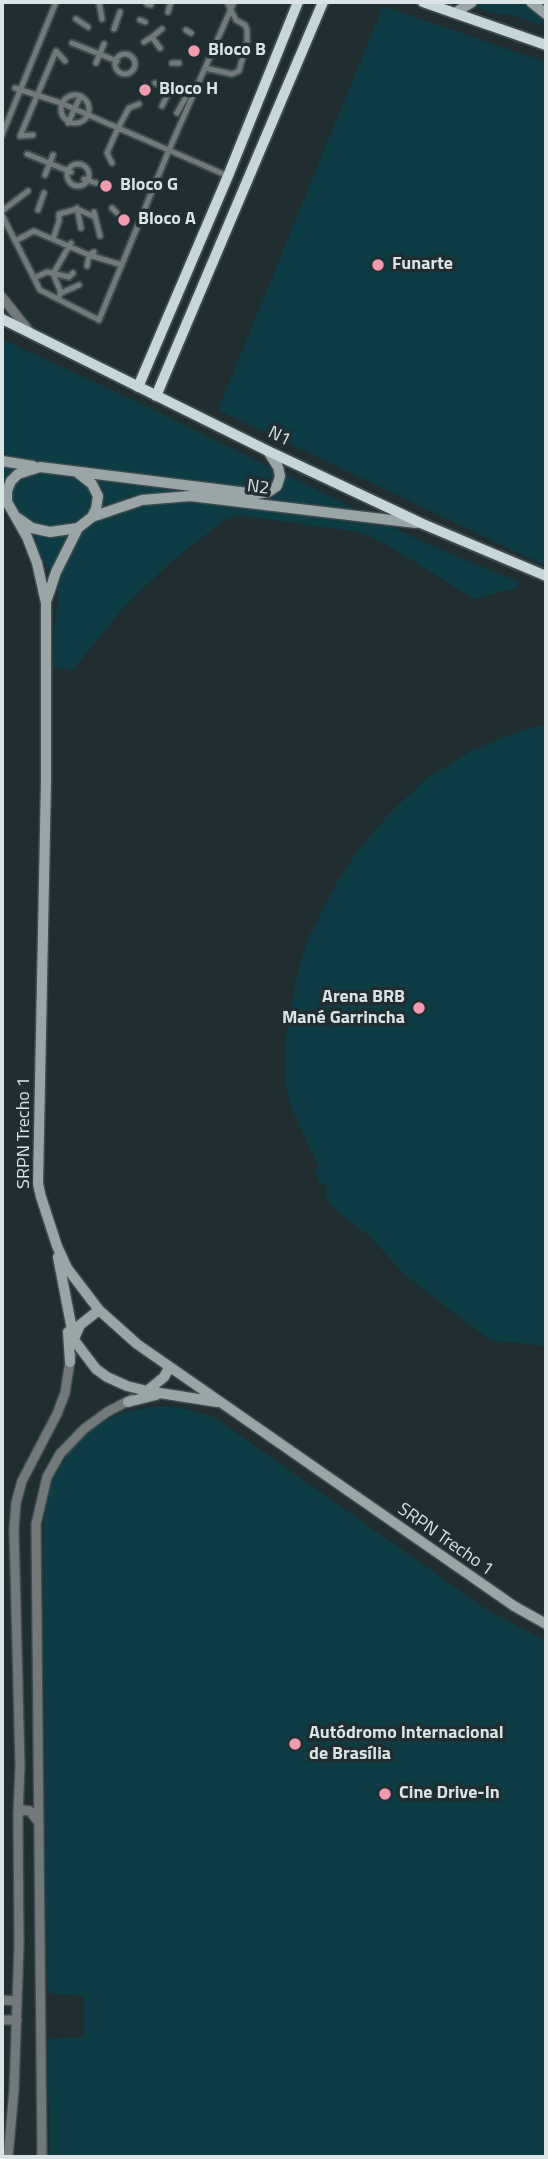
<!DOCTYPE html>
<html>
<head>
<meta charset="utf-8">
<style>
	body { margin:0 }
	#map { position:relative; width:548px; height:2159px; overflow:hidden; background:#202e31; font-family:"Titillium Web",sans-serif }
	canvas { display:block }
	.frame { position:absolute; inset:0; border:4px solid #dae3e5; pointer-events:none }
</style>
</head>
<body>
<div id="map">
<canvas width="548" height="2159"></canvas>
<div class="frame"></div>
</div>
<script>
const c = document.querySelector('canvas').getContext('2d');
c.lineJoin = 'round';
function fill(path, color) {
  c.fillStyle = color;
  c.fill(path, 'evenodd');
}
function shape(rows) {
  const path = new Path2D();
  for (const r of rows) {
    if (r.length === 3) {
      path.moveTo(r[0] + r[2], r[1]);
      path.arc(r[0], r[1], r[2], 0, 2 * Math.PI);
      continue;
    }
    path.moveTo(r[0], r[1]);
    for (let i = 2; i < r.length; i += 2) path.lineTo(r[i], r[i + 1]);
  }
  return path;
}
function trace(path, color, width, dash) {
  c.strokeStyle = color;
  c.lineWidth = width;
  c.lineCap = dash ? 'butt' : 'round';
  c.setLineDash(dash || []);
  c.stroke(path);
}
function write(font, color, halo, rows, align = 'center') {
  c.font = font + ' "Titillium Web",sans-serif';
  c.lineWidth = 7;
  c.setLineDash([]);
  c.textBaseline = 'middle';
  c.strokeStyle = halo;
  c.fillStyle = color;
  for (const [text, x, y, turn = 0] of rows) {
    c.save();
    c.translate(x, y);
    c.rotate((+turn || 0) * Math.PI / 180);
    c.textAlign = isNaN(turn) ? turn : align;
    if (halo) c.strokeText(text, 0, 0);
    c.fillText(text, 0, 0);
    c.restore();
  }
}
fill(shape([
	[481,2,527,2,546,18,546,27,514,15,494,13,476,7],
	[383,6,546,62,546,566,218,410],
	[2,339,142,404,419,540,519,582,515,588,474,599,384,543,359,532,238,515,226,519,174,559,124,607,73,670,53,667,54,630,59,592,27,526,2,493],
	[546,724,546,1346,490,1340,406,1276,370,1237,336,1210,334,1206,331,1207,325,1195,328,1193,325,1183,320,1184,314,1170,319,1168,291,1107,285,1084,286,1038,297,977,307,940,336,884,358,850,389,814,427,778,471,751,512,734],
	[175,1406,214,1417,486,1609,546,1641,546,2157,50,2157,47,2039,84,2037,84,1996,51,1994,47,1989,43,1538,46,1499,55,1474,67,1455,85,1435,106,1420,125,1412,151,1407]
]), '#0d3c45');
const pedestrian = shape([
	[99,2,102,19],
	[147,4,151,5],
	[168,12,171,2],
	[76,19,88,27],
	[140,20,145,22],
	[114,29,120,12],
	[186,30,191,33],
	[152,37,162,29],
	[144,42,152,37,160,48],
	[72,43,117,61],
	[125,64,10],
	[96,63,104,44],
	[172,63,179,63],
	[205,68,232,74,239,71,247,42,247,30,245,25,236,20,227,2],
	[155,83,168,89],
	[15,88,61,103,228,176],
	[75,109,14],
	[162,106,170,90],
	[177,113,186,97],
	[68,123,80,97],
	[2,135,56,2],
	[33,135,20,136,56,51,65,61],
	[27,154,71,172],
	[112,163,107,153,118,128,129,108,139,104],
	[78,175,11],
	[45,175,53,155],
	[84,179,96,183],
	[77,208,81,228],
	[112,208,117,213],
	[38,210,44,193],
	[2,211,28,191],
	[94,212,100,236],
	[2,215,40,290,99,320,169,150,234,2],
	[53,239,59,221,59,214,77,209,95,217],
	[15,241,34,231,89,255,122,265],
	[87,266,89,255,94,252],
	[53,273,61,293],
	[53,274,71,243],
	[34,278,47,272,69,277,73,273],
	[58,299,61,293,79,285]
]);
const tertiary = shape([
	[2,297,29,331],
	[18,1814,23,1810,30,1811,37,1820],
	[2,2000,17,2001],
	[2,2020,17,2020],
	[8,2157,14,2090,19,1945,18,1814,20,1766,14,1529,16,1503,22,1481,57,1414,65,1393,71,1355],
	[42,2157,36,1524,47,1477,60,1454,84,1429,107,1412,132,1399]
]);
const secondary = shape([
	[531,2,546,14],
	[455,13,472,2],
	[268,451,278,467,280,476,277,486,268,492,256,494,40,467,18,474,11,481,7,491,7,502,27,537,37,563,46,603,46,780,38,1184,41,1197,57,1246,67,1268,99,1310,137,1344,514,1606,546,1624],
	[2,461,33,466],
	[92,517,142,500,190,496,416,523],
	[18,518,32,528,50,532,78,528,92,517,96,509,98,496,92,484,78,473],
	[46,602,56,572,78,528],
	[58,1257,74,1340,96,1369,107,1377,127,1386,147,1391,217,1402],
	[68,1332,70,1362],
	[74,1339,80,1325,99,1310],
	[147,1391,164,1377,169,1368],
	[128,1402,156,1395]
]);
const trunk = shape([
	[423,2,546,45],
	[2,319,268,451,423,524,546,576],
	[138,387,228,176,298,2],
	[156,396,323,2]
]);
trace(pedestrian, '#3e4b4e', 9);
trace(tertiary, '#3e4b4e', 12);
trace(secondary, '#3e4b4e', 13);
trace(trunk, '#3e4b4e', 14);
trace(pedestrian, '#72797a', 5);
trace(tertiary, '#72797a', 9);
trace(secondary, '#99a5a7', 10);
trace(trunk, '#c6d6da', 10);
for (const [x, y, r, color] of [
	[194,51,7,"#f29ab0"],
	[145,90,7,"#f29ab0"],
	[106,186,7,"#f29ab0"],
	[124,220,7,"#f29ab0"],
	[378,265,7,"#f29ab0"],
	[419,1008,7,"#f29ab0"],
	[295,1744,7,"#f29ab0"],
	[385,1794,7,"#f29ab0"]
]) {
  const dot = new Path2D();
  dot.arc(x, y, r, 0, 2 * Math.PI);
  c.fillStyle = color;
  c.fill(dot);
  trace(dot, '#202e31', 2.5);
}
write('bold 18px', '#dae3e5', '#202e31', [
	["Bloco B",208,51],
	["Bloco H",159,90],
	["Bloco G",120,186],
	["Bloco A",138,220],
	["Funarte",392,265],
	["Arena BRB",405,998,"right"],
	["Mané Garrincha",405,1019,"right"],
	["Autódromo Internacional",309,1734],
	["de Brasília",309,1755],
	["Cine Drive-In",399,1794]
], 'left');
write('18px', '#dae3e5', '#202e31', [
	["N1",279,437,26],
	["N2",258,488,7],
	["SRPN Trecho 1",25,1133,-90],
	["SRPN Trecho 1",445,1540,35]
]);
</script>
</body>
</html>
